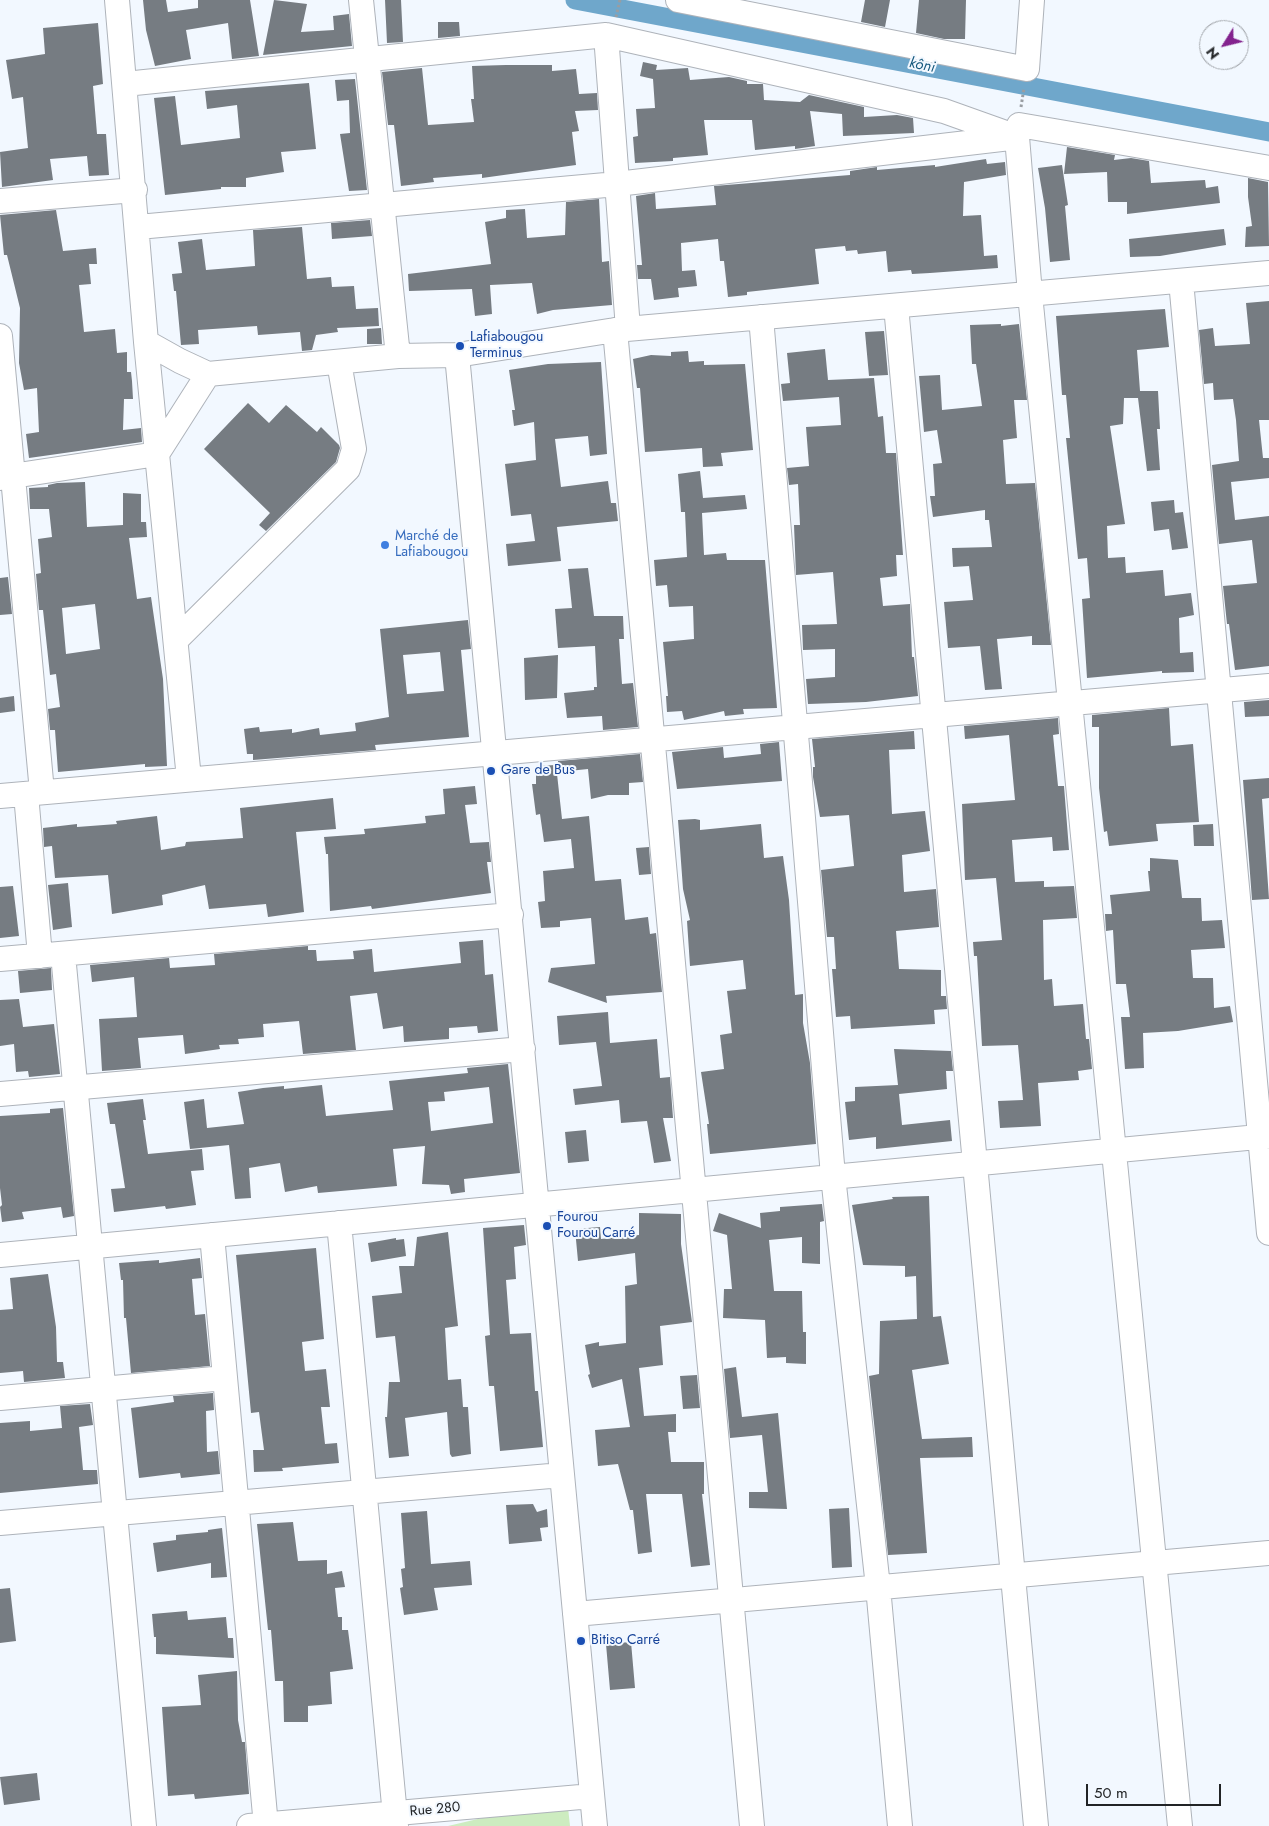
<!DOCTYPE html>
<html>
<head>
<meta charset="utf-8">
<style>
	body { margin:0 }
	#map { position:relative; width:1269px; height:1826px; overflow:hidden; background:#f2f8ff; font-family:Jost,sans-serif }
	canvas { display:block }
	.north { position:absolute; left:1199px; top:20px; width:50px; height:50px; box-sizing:border-box; background:#f2f8ff; border:1px solid #9fa3a8; border-radius:50%; rotate:234deg; font-size:14px; font-weight:700; line-height:20px; text-align:center; color:#222426 }
	.north::after { content:''; display:block; margin:auto; width:18px; height:22px; background:#83238e; clip-path:polygon(50% 0,100% 100%,50% 72%,0 100%) }
	.scale { position:absolute; left:1086px; top:1784px; width:135px; height:22px; box-sizing:border-box; border:2px solid #222426; border-top:0; padding-left:6px; font-size:15px; line-height:18px; white-space:nowrap; color:#222426; -webkit-text-stroke:4px #f2f8ff; paint-order:stroke }
</style>
</head>
<body>
<div id="map">
<canvas width="1269" height="1826"></canvas>
<div class="north">N</div>
<div class="scale">50 m</div>
</div>
<script>
const c = document.querySelector('canvas').getContext('2d');
c.lineJoin = 'round';
function fill(path, color) {
  c.fillStyle = color;
  c.fill(path, 'evenodd');
}
function shape(rows) {
  const path = new Path2D();
  for (const r of rows) {
    path.moveTo(r[0], r[1]);
    for (let i = 2; i < r.length; i += 2) path.lineTo(r[i], r[i + 1]);
  }
  return path;
}
function trace(path, color, width, dash) {
  c.strokeStyle = color;
  c.lineWidth = width;
  c.lineCap = dash ? 'butt' : 'round';
  c.setLineDash(dash || []);
  c.stroke(path);
}
function write(font, color, halo, rows, align = 'center') {
  c.font = font + ' Jost,sans-serif';
  c.lineWidth = 4;
  c.setLineDash([]);
  c.textBaseline = 'middle';
  c.strokeStyle = halo;
  c.fillStyle = color;
  for (const [text, x, y, turn = 0] of rows) {
    c.save();
    c.translate(x, y);
    c.rotate((+turn || 0) * Math.PI / 180);
    c.textAlign = isNaN(turn) ? turn : align;
    if (halo) c.strokeText(text, 0, 0);
    c.fillText(text, 0, 0);
    c.restore();
  }
}
fill(shape([
	[567,1798,570,1826,448,1826]
]), '#cdecc0');
trace(shape([
	[575,0,1269,132]
]), '#6fa7cb', 19);
fill(shape([
	[143,0,166,0,168,12,198,8,198,0,250,0,259,56,232,59,228,23,186,30,191,59,155,66,146,30],
	[274,0,307,4,301,32,334,30,333,16,349,14,352,46,263,55],
	[385,0,401,0,403,42,387,43],
	[865,0,890,0,885,27,861,22],
	[919,0,966,0,965,39,944,39,916,33],
	[438,22,459,22,460,36,438,38],
	[98,23,103,84,93,86,97,134,106,134,109,175,89,176,87,156,50,159,53,180,2,187,0,152,28,148,23,97,12,99,6,60,45,54,43,28],
	[643,62,657,65,656,70,688,68,690,80,729,77,747,81,747,84,763,84,764,100,800,102,809,95,864,107,864,117,897,115,913,118,914,133,843,136,842,114,810,111,815,146,795,149,795,146,755,150,752,120,704,120,708,155,673,158,673,161,635,163,633,137,638,136,636,109,655,108,653,79,640,76],
	[506,65,552,65,552,71,576,69,579,94,597,93,598,110,575,111,579,131,572,132,576,165,482,178,482,174,433,178,434,182,401,186,394,125,388,125,382,72,422,68,428,125,474,122,471,99,474,99,472,66],
	[355,79,367,190,349,191,340,134,350,133,349,100,337,101,335,80],
	[309,83,316,149,281,152,284,172,246,178,246,187,221,187,221,189,165,195,154,98,175,96,181,145,240,138,237,105,207,109,205,91],
	[1067,147,1115,155,1114,160,1131,158,1149,161,1151,183,1205,180,1206,188,1218,186,1220,203,1127,214,1127,202,1108,202,1107,172,1064,174],
	[986,159,987,164,1005,162,1006,175,964,182,963,216,981,215,984,256,997,255,998,268,930,273,912,274,911,270,888,272,886,251,858,254,857,250,846,251,845,246,815,249,819,284,747,292,747,295,728,297,724,261,720,261,718,239,681,243,682,271,695,270,697,286,678,288,679,297,654,300,651,279,638,279,637,265,642,265,636,196,655,193,656,209,716,205,714,186,850,175,850,171,877,167,877,170,935,165,935,167],
	[1062,165,1068,205,1065,206,1070,260,1050,262,1045,208,1038,168],
	[1248,178,1268,182,1269,246,1245,247,1246,227,1252,226,1248,197],
	[599,199,602,262,609,261,612,305,553,310,537,314,532,283,490,285,492,314,475,316,472,289,409,291,408,274,491,264,485,222,506,218,506,210,525,209,527,238,565,235,566,202],
	[56,210,63,251,96,248,97,264,89,264,91,284,79,285,84,332,115,329,117,353,127,352,127,372,131,372,132,381,133,399,124,399,123,430,141,428,142,442,29,458,26,434,39,432,37,388,24,390,19,363,20,308,7,255,4,255,0,215],
	[370,220,372,236,332,239,331,223],
	[302,227,307,279,331,277,332,287,354,286,356,309,378,308,379,326,337,328,338,332,316,335,312,350,302,351,300,332,258,335,257,326,198,330,199,344,181,345,176,291,174,291,172,274,182,273,178,242,202,239,206,270,255,266,253,230],
	[1224,229,1226,245,1160,256,1130,257,1129,239],
	[1269,301,1269,420,1259,420,1263,458,1269,458,1269,478,1231,482,1235,520,1269,516,1269,666,1235,670,1229,624,1227,624,1223,586,1257,583,1252,540,1219,544,1212,465,1239,461,1236,420,1233,399,1214,400,1213,383,1204,384,1199,330,1213,328,1215,346,1250,344,1246,303],
	[1165,309,1169,347,1137,350,1140,391,1158,391,1160,429,1157,429,1160,470,1147,471,1138,398,1124,398,1123,424,1110,426,1125,524,1107,526,1108,558,1125,557,1126,573,1163,570,1165,596,1191,593,1194,615,1179,618,1180,653,1193,652,1194,672,1162,673,1162,671,1087,678,1082,599,1090,598,1087,558,1078,559,1066,438,1070,438,1066,395,1062,395,1056,316],
	[1001,324,1001,326,1019,324,1027,400,1014,400,1017,438,1003,440,1006,484,1035,483,1051,645,1032,645,1032,636,997,639,1002,689,985,690,980,646,948,648,944,602,973,600,969,566,953,567,952,548,992,547,989,520,985,520,985,510,933,517,930,496,935,496,933,464,942,463,937,430,924,432,919,376,940,375,942,410,982,406,976,364,972,364,970,325],
	[381,328,382,344,367,344,367,329],
	[884,331,888,375,869,376,865,332],
	[825,349,828,380,874,378,878,417,883,416,886,453,896,453,903,555,896,555,897,576,880,578,883,606,910,604,912,657,914,657,918,696,866,702,808,704,806,679,835,677,835,649,803,650,802,625,837,624,833,572,796,575,794,525,800,525,798,484,789,485,787,468,809,466,806,427,841,425,839,397,783,401,781,384,790,383,787,353],
	[688,351,689,362,704,361,704,365,745,364,753,450,721,453,723,466,703,467,702,448,645,452,640,388,637,388,633,359,651,355,671,356,671,352],
	[601,362,607,454,590,456,588,436,555,439,561,487,608,481,611,503,616,503,618,521,557,527,561,561,508,566,506,544,535,541,531,514,511,516,505,464,536,460,534,422,514,426,512,410,515,410,509,370,548,364],
	[248,403,269,423,286,405,317,432,321,427,339,445,340,448,336,462,266,531,259,525,270,513,204,449],
	[700,471,703,498,745,495,747,509,702,513,704,555,726,553,727,560,765,560,777,708,743,709,744,714,725,716,724,711,684,720,682,711,667,712,666,696,668,696,663,642,694,639,693,606,669,607,667,585,656,586,654,560,687,557,685,512,681,512,678,474],
	[85,482,87,527,123,525,123,493,141,494,141,522,146,522,147,537,129,538,137,599,151,597,163,679,167,766,145,767,145,764,58,772,55,730,50,730,48,709,60,707,56,674,50,675,43,610,39,610,36,574,41,573,38,539,52,537,49,509,30,509,29,488,48,487,48,485,57,483],
	[95,604,100,649,66,654,62,608],
	[1174,500,1175,513,1183,512,1188,548,1172,550,1169,529,1154,531,1151,502],
	[588,568,594,616,623,616,624,639,619,639,622,684,633,683,638,727,603,730,602,716,567,718,564,693,594,690,594,687,597,687,595,646,558,648,555,609,572,608,568,569],
	[8,577,12,614,0,615,0,578],
	[468,620,471,649,461,650,469,737,375,745,376,750,253,760,253,754,247,754,244,729,259,727,260,732,292,729,292,733,319,728,320,735,356,731,355,723,389,717,380,629],
	[440,652,444,691,407,694,403,655],
	[558,655,557,698,525,700,524,658],
	[14,696,15,711,0,713,0,698],
	[1269,700,1269,716,1245,717,1244,702],
	[1169,708,1171,746,1193,744,1199,822,1156,824,1158,841,1109,846,1107,831,1104,832,1099,788,1099,727,1092,727,1092,715],
	[1058,718,1059,734,1053,735,1058,786,1064,786,1069,850,1053,851,1052,837,1012,840,1015,882,1044,881,1044,887,1074,886,1077,918,1043,920,1044,980,1052,979,1054,1006,1083,1004,1086,1039,1089,1039,1092,1069,1078,1071,1079,1080,1038,1083,1041,1126,1000,1128,998,1101,1023,1100,1018,1045,982,1046,977,956,974,956,973,942,1002,940,996,878,965,880,962,804,1015,800,1009,735,965,739,964,726],
	[914,731,915,749,889,750,892,814,925,811,930,851,902,855,904,892,936,889,939,927,896,931,899,969,941,970,941,996,946,996,947,1009,934,1010,935,1024,851,1029,850,1016,836,1017,832,969,836,969,834,937,827,937,821,870,854,866,849,815,820,817,813,777,813,767,815,767,812,739],
	[779,742,782,781,677,789,672,752,723,747,724,758,761,754,760,744],
	[640,754,643,782,629,783,629,795,608,795,591,799,588,769,559,772,558,761],
	[556,765,562,819,589,816,595,881,621,879,625,920,648,917,650,934,656,933,662,992,606,996,607,1003,548,982,551,968,595,964,591,918,560,921,560,927,541,928,538,902,545,901,543,871,574,868,571,839,544,842,540,814,536,815,532,784,536,784,536,766],
	[1269,778,1269,798,1262,799,1269,899,1252,900,1243,780],
	[475,786,477,804,465,805,470,843,489,842,491,862,487,862,491,893,372,909,371,906,330,911,328,854,326,854,324,837,365,834,364,829,426,823,425,816,445,814,443,789],
	[333,798,336,829,296,832,304,912,268,917,266,904,209,909,205,885,162,895,163,905,112,914,108,875,55,878,52,846,44,847,43,828,77,824,77,827,117,824,116,821,157,816,161,850,185,846,186,842,243,838,240,808],
	[695,819,700,820,700,830,761,824,764,858,783,856,789,900,795,995,803,994,803,1023,810,1063,816,1144,710,1154,707,1124,709,1124,701,1072,724,1069,720,1035,732,1033,727,991,746,989,743,960,690,966,687,921,690,920,683,889,678,820],
	[1213,824,1214,846,1194,846,1193,825],
	[649,847,651,874,639,875,636,848],
	[1150,858,1178,860,1182,898,1201,898,1202,921,1222,920,1225,948,1191,950,1193,978,1213,978,1214,1008,1230,1006,1233,1022,1178,1031,1143,1033,1144,1068,1125,1069,1121,1017,1130,1017,1126,984,1116,984,1113,930,1106,931,1105,914,1112,914,1110,895,1150,891,1148,871,1150,871],
	[68,883,72,927,53,930,48,885],
	[13,886,19,936,0,938,0,887],
	[483,940,485,975,493,974,498,1031,478,1033,477,1026,449,1028,449,1039,404,1042,403,1026,383,1029,377,993,350,996,356,1050,303,1054,299,1021,263,1024,264,1037,238,1039,239,1044,219,1045,220,1049,185,1054,183,1035,138,1038,141,1068,102,1071,99,1019,137,1017,134,977,92,982,90,965,169,958,170,968,215,965,214,954,308,946,308,950,316,950,317,961,354,959,353,951,372,949,374,972,461,963,459,942],
	[51,968,52,990,20,993,18,971],
	[19,999,23,1027,54,1024,60,1074,29,1077,28,1071,16,1072,14,1044,0,1046,0,1000],
	[608,1012,610,1043,657,1039,660,1078,670,1077,673,1118,663,1118,671,1161,654,1163,647,1121,621,1123,619,1100,575,1105,573,1089,602,1086,596,1042,559,1045,557,1016],
	[894,1049,951,1051,953,1071,946,1071,947,1089,899,1094,902,1125,950,1120,952,1141,876,1149,876,1137,849,1140,845,1102,855,1101,855,1087,898,1085],
	[508,1064,520,1173,464,1179,465,1192,451,1194,449,1185,422,1184,425,1146,393,1149,397,1186,318,1193,317,1186,285,1192,280,1163,249,1168,251,1198,235,1199,229,1145,190,1149,184,1102,204,1099,207,1128,244,1124,238,1092,263,1088,284,1086,284,1089,322,1085,326,1116,393,1110,389,1081,468,1073,467,1068],
	[489,1087,493,1123,431,1131,428,1102,445,1101,444,1092],
	[143,1099,146,1120,143,1120,148,1154,202,1149,204,1170,191,1171,196,1205,166,1209,165,1206,114,1212,111,1189,125,1188,115,1124,110,1124,107,1103],
	[63,1108,74,1216,63,1218,61,1207,22,1212,24,1219,2,1222,0,1207,2,1205,0,1188,0,1116,50,1113,50,1109],
	[586,1130,589,1161,568,1163,565,1132],
	[929,1196,933,1317,941,1316,949,1364,912,1370,922,1439,972,1437,973,1457,920,1458,927,1553,888,1555,869,1376,879,1374,880,1321,917,1319,916,1276,905,1277,905,1266,863,1265,852,1205,893,1199,892,1197],
	[822,1204,824,1221,820,1222,820,1264,802,1263,802,1237,769,1240,774,1291,802,1291,803,1332,806,1332,806,1364,786,1363,786,1357,767,1358,765,1320,723,1318,724,1289,732,1289,727,1235,713,1231,719,1213,761,1228,760,1213,780,1211,780,1207],
	[639,1213,681,1214,681,1244,692,1322,660,1326,663,1365,639,1368,644,1416,676,1414,676,1432,668,1432,671,1462,704,1462,704,1494,702,1494,710,1565,691,1567,682,1494,646,1494,652,1552,638,1554,633,1510,630,1510,618,1464,598,1466,595,1430,630,1427,622,1379,592,1388,588,1375,590,1374,585,1345,599,1342,599,1346,626,1343,625,1286,637,1284,635,1253,578,1261,575,1229,600,1227,601,1239,639,1235],
	[524,1225,526,1245,514,1247,516,1279,506,1280,510,1334,531,1333,535,1391,538,1391,543,1447,500,1451,494,1386,489,1386,485,1336,490,1335,483,1228],
	[448,1232,458,1326,445,1328,448,1380,461,1379,463,1407,468,1407,471,1454,452,1457,450,1454,447,1412,405,1418,409,1456,389,1458,385,1417,387,1417,389,1382,400,1382,395,1336,376,1338,372,1296,402,1293,399,1266,414,1266,417,1237],
	[396,1238,396,1240,404,1239,406,1256,371,1262,368,1243],
	[316,1248,324,1339,302,1342,305,1371,326,1369,330,1407,321,1407,325,1444,337,1443,339,1463,282,1468,283,1471,254,1472,253,1450,264,1450,259,1412,251,1413,236,1255],
	[200,1258,202,1278,192,1279,195,1315,205,1314,210,1366,131,1373,126,1318,124,1318,123,1280,121,1280,119,1263,159,1260,159,1263],
	[48,1274,56,1327,57,1362,63,1362,65,1378,24,1382,23,1371,0,1373,0,1310,13,1309,10,1278],
	[736,1367,742,1417,778,1413,787,1509,749,1508,749,1492,768,1492,762,1435,730,1438,724,1369],
	[697,1375,700,1408,683,1409,680,1376],
	[213,1393,214,1410,206,1411,207,1452,218,1451,220,1474,181,1478,180,1473,139,1478,131,1408,174,1402,173,1396],
	[90,1404,93,1425,79,1427,83,1470,97,1470,98,1484,0,1493,0,1423,30,1421,30,1431,62,1428,60,1406],
	[533,1504,537,1512,547,1509,548,1527,540,1528,542,1541,509,1544,506,1505],
	[849,1508,852,1567,832,1568,829,1509],
	[427,1511,431,1564,470,1561,472,1585,434,1588,438,1610,404,1615,400,1588,403,1587,401,1569,405,1568,401,1513],
	[293,1522,298,1561,327,1560,327,1574,342,1571,345,1587,335,1588,338,1617,342,1617,342,1630,348,1630,353,1669,330,1672,332,1704,308,1706,308,1722,284,1722,283,1681,275,1681,271,1630,268,1630,257,1524],
	[222,1528,227,1577,211,1578,211,1563,157,1572,153,1543,176,1540,176,1535,208,1532,208,1530],
	[10,1588,16,1641,0,1643,0,1589],
	[187,1611,188,1620,226,1617,228,1638,233,1638,234,1658,156,1654,156,1637,154,1637,152,1614],
	[631,1642,635,1688,610,1690,606,1644],
	[237,1671,238,1720,242,1742,245,1742,249,1794,195,1799,194,1794,168,1796,162,1707,201,1705,198,1675],
	[37,1773,40,1800,4,1805,0,1777]
]), '#767c82');
const minor = shape([
	[117,0,146,342,189,779],
	[361,0,398,356],
	[678,0,1027,69,1032,0],
	[606,35,628,329],
	[125,84,606,35,944,111,1017,137],
	[0,201,135,190],
	[138,227,617,184,1010,138],
	[1181,281,1269,1233],
	[896,306,1036,1826],
	[761,317,833,1176,878,1587,900,1826],
	[615,330,752,1826],
	[0,336,42,792],
	[146,342,180,361,208,374,398,356,457,355,615,330,1269,273],
	[457,355,595,1826],
	[0,478,157,454,208,374],
	[176,640,348,469,354,449,339,362],
	[26,794,40,956],
	[0,796,1269,686],
	[63,954,144,1826],
	[0,959,511,915],
	[0,1094,523,1049],
	[339,1223,396,1826],
	[212,1235,266,1826],
	[0,1255,1269,1136],
	[0,1398,225,1378],
	[0,1523,562,1475],
	[575,1614,1269,1553],
	[249,1826,592,1796],
	[1180,1826,1030,294,1017,137,1019,125,1269,168]
]);
trace(minor, '#aeb3ba', 26);
trace(shape([
	[616,17,620,0],
	[1021,107,1024,88]
]), '#999da2', 3, [2.5, 2.5]);
trace(minor, '#fff', 24);
for (const [x, y, r, color] of [
	[460,346,5,"#1a4fb4"],
	[385,545,5,"#3f7fe0"],
	[491,771,5,"#1a4fb4"],
	[547,1226,5,"#1a4fb4"],
	[581,1641,5,"#1a4fb4"]
]) {
  const dot = new Path2D();
  dot.arc(x, y, r, 0, 2 * Math.PI);
  c.fillStyle = color;
  c.fill(dot);
  trace(dot, '#f2f8ff', 2);
}
write('14px', '#164399', '#f2f8ff', [
	["Lafiabougou",470,338],
	["Terminus",470,354],
	["Gare de Bus",501,771],
	["Fourou",557,1218],
	["Fourou Carré",557,1234],
	["Bitiso Carré",591,1641]
], 'left');
write('14px', '#366cbe', '#f2f8ff', [
	["Marché de",395,537],
	["Lafiabougou",395,553]
], 'left');
write('14px', '#222426', '#f2f8ff', [
	["Rue 280",435,1810,-5]
]);
write('italic 15px', '#16597e', '#f2f8ff', [
	["kôni",922,66,11]
]);
</script>
</body>
</html>
